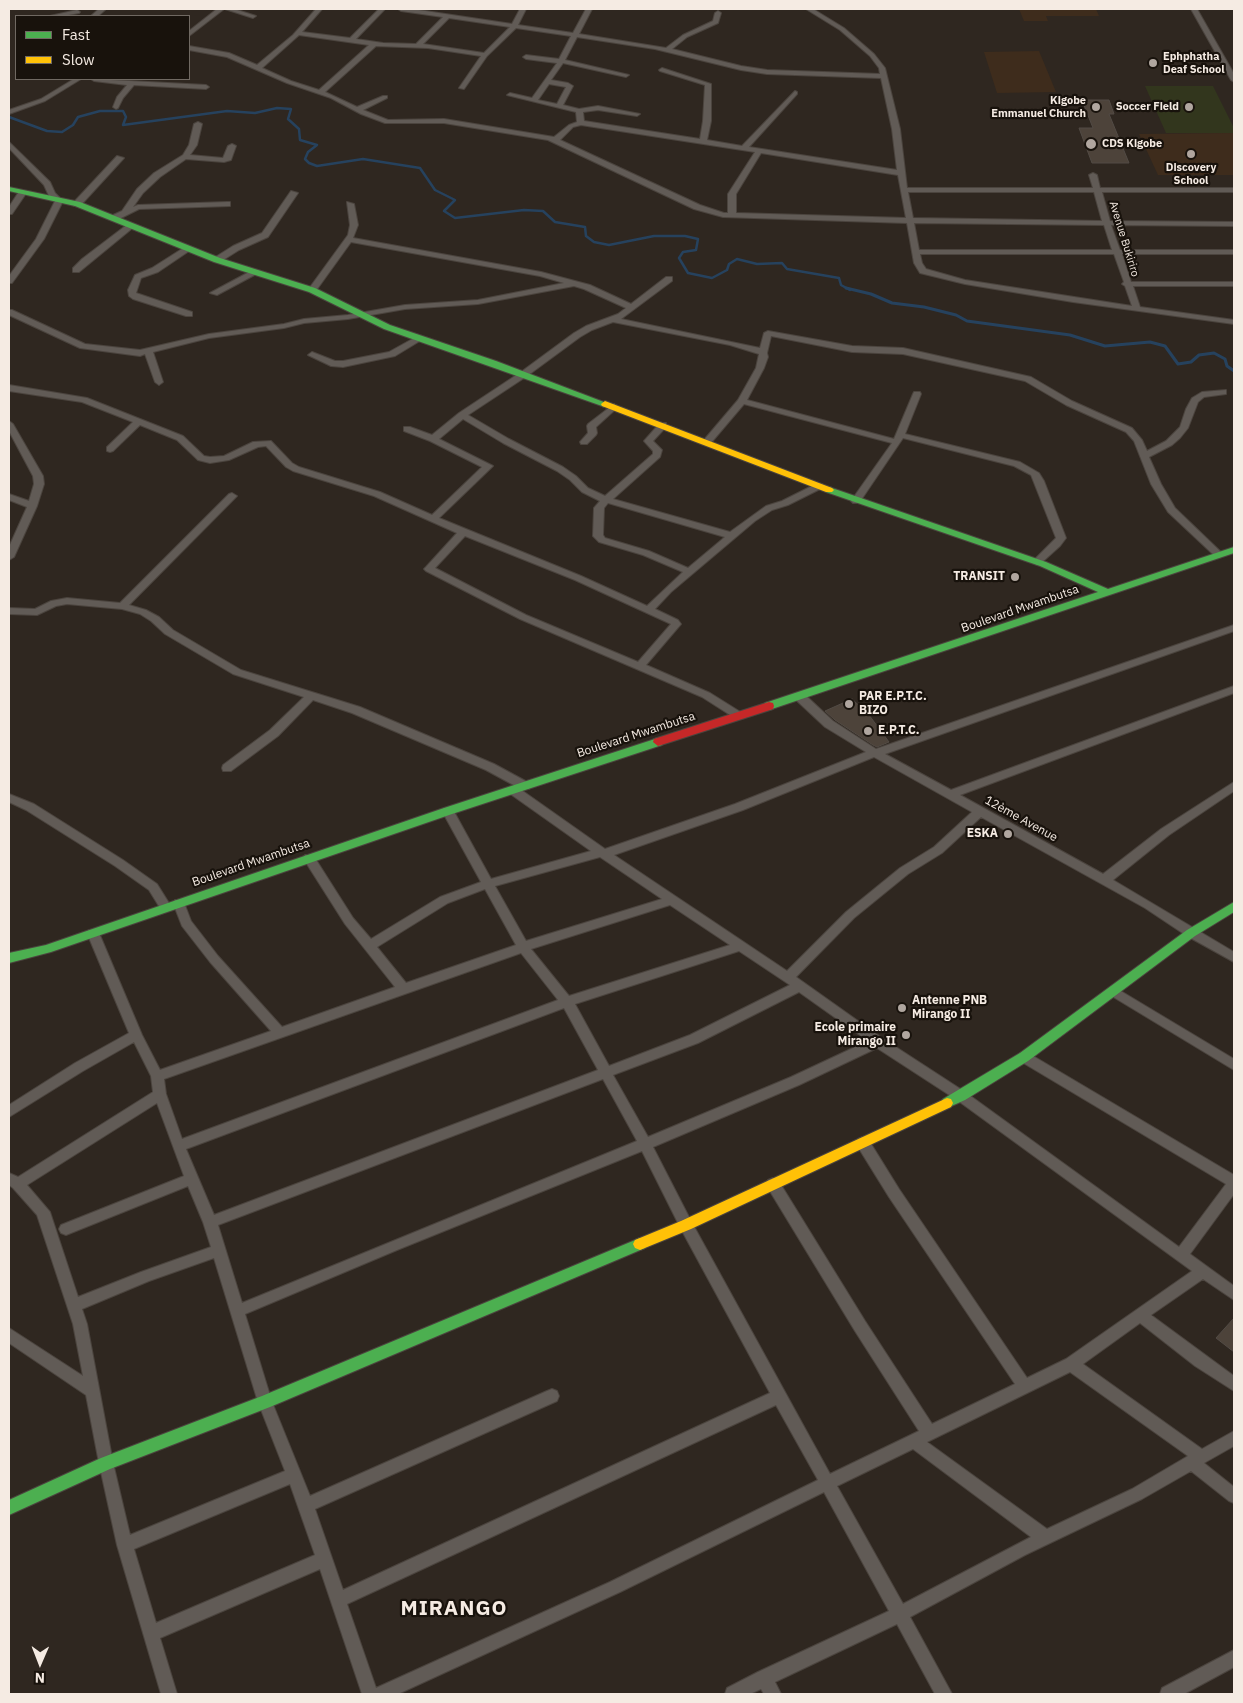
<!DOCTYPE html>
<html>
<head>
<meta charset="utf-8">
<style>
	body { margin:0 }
	#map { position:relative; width:1243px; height:1703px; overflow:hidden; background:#2f2720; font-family:"IBM Plex Sans",sans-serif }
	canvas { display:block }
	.frame { position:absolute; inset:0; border:10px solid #f5ebe3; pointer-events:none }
	.legend { position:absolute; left:15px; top:15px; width:175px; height:65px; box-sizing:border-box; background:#18120c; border:1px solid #706962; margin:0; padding:6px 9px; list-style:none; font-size:15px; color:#f5ebe3 }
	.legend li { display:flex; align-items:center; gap:10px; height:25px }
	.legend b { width:25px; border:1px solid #706962 }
	.north { position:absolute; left:15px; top:1638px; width:50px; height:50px; -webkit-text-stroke:4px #18120c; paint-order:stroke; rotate:181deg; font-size:14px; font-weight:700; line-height:20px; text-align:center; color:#f5ebe3 }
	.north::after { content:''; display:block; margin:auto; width:18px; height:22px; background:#f5ebe3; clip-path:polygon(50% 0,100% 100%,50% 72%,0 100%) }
</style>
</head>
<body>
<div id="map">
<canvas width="1243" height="1703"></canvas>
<div class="frame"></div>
<ul class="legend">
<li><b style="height:6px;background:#4caf50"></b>Fast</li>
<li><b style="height:6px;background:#ffc107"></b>Slow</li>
</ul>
<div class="north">N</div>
</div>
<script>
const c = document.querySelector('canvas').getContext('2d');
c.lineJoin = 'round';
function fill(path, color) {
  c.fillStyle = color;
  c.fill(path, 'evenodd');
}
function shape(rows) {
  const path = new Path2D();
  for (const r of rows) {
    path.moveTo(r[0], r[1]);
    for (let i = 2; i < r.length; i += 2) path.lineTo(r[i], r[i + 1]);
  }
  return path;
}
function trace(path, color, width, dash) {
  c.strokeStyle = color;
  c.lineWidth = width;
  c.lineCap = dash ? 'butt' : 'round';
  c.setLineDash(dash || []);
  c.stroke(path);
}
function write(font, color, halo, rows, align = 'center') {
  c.font = font + ' "IBM Plex Sans",sans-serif';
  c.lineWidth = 4.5;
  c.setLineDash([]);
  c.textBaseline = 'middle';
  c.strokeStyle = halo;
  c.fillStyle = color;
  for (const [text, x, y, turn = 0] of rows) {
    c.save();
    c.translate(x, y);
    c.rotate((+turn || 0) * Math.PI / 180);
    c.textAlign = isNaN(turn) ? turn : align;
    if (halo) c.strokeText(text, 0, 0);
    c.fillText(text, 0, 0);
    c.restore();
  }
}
fill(shape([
	[1019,9,1096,9,1099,16,1046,16,1048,21,1024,21],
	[1039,51,1056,92,997,93,984,52],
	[1234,133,1234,175,1158,175,1139,134]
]), '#3e2c1c');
fill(shape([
	[1145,86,1213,86,1234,128,1234,133,1166,133]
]), '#32361d');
trace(shape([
	[9,117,47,131,62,132,73,125,78,117,100,111,123,111,126,117,123,125,227,111,255,113,277,108,291,109,288,119,299,129,300,140,317,145,308,152,305,159,309,163,317,166,363,159,420,168,435,190,455,200,444,211,455,218,524,210,543,211,555,222,585,227,586,236,594,242,609,245,654,236,685,236,698,239,696,250,683,252,679,258,688,273,712,278,727,270,729,264,737,259,757,264,782,263,787,269,839,278,841,285,850,290]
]), '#26425e', 2.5);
trace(shape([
	[846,288,871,294,892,303,924,307,956,315,967,321,1070,335,1105,346,1150,342,1165,346,1178,364,1191,362,1199,355,1214,353,1225,359,1227,366,1234,371]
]), '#26425e', 3);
const building = shape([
	[1082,100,1109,100,1114,114,1109,114,1129,163,1092,163,1079,128,1093,128,1082,100],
	[852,699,869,715,889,742,877,747,873,745,835,720,825,711,852,699],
	[1234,1318,1234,1352,1216,1338,1234,1318]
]);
fill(building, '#4d433a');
trace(building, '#524b45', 1);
const street = shape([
	[99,9,106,9,98,16,91,16,99,9],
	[217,9,224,9,189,36,189,31,217,9],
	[225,9,234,9,256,16,253,18,225,9],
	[316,9,322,9,302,32,350,38,379,9,385,9,356,39,383,43,416,44,443,17,401,11,398,9,412,9,512,24,520,9,526,9,518,25,573,33,586,9,592,9,579,34,666,48,683,35,713,21,715,13,718,11,721,13,718,23,687,37,672,49,741,66,767,70,880,74,879,68,870,56,840,30,806,9,813,9,844,28,874,54,885,68,900,129,907,188,1093,188,1089,175,1093,173,1097,175,1100,188,1234,188,1234,192,1102,192,1110,221,1234,222,1234,226,1111,225,1120,250,1234,250,1234,254,1122,254,1131,282,1234,282,1234,286,1133,286,1140,307,1234,320,1234,324,1073,302,965,284,920,273,914,263,907,223,723,217,694,209,548,140,444,123,385,123,361,114,331,98,287,83,227,57,189,50,189,46,229,53,257,65,293,35,316,9],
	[449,18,510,27,484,53,423,44,449,18],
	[516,28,571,36,559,59,526,55,523,57,526,59,557,63,532,98,510,93,507,95,576,112,577,122,569,125,554,137,444,119,388,120,363,110,387,98,387,96,383,96,357,107,325,92,376,46,428,48,481,56,459,88,464,89,487,56,516,28],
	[299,35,369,45,319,90,291,81,262,68,299,35],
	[577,37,655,49,741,70,767,74,881,78,892,129,897,170,749,147,797,94,797,92,795,91,742,146,707,140,711,121,711,84,662,68,659,70,660,71,705,85,703,121,700,139,584,121,583,112,598,110,637,116,640,114,598,106,579,109,563,105,573,86,568,83,551,80,563,63,626,77,629,75,565,60,577,37],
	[549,84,566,87,557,104,538,100,549,84],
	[581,125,755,152,728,194,728,213,724,213,700,205,560,140,573,127,581,125],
	[761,153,898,175,906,218,736,213,736,194,761,153],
	[908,192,1094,192,1102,221,913,218,908,192],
	[914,223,1104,225,1112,250,919,250,914,223],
	[920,254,1114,254,1124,282,1122,284,1125,286,1132,306,965,280,926,269,922,263,920,254],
	[1191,9,1197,9,1234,74,1234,82,1231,80,1191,9],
	[77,10,80,12,79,13,63,16,50,16,77,10],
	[74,79,81,79,45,101,9,114,9,110,41,99,74,79],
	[91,79,206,85,209,87,206,89,134,85,123,98,118,108,116,109,113,107,117,97,127,85,94,81,91,79],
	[198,122,202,124,197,145,190,155,223,158,228,146,232,144,236,146,231,160,224,162,186,159,160,177,143,193,133,207,138,205,227,202,230,202,230,206,139,209,117,220,111,220,111,216,122,211,137,189,154,173,183,155,189,145,194,124,198,122],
	[9,142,50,182,55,193,63,201,44,239,12,283,9,283,9,276,36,239,55,201,49,196,44,185,9,148,9,142],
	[117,156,124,158,80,206,74,206,74,202,117,156],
	[20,190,27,192,12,214,9,214,9,207,20,190],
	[291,191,298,193,268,237,239,250,220,262,214,262,214,258,233,246,262,233,291,191],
	[347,202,354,204,358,225,353,238,541,272,590,285,631,304,666,277,672,277,672,281,621,319,760,348,764,333,768,331,852,346,903,348,1031,377,1072,401,1132,428,1142,440,1147,451,1166,441,1180,427,1186,409,1192,398,1202,392,1226,390,1226,394,1204,397,1198,402,1188,428,1180,438,1172,445,1149,457,1161,484,1175,508,1224,555,1219,558,1216,557,1168,512,1151,484,1134,441,1126,432,1066,405,1025,381,903,354,852,352,771,336,767,353,768,357,764,368,747,400,894,439,913,394,914,392,920,392,921,394,905,434,1020,462,1039,473,1044,481,1066,538,1060,546,1040,564,1037,565,1032,562,1056,538,1031,475,1014,466,903,438,859,503,853,503,851,501,892,443,744,404,710,444,704,444,704,440,738,400,756,368,759,354,730,345,613,322,592,330,580,337,527,376,468,415,509,439,563,467,576,476,588,488,605,496,653,454,653,451,644,441,660,423,666,423,666,427,653,441,662,450,660,457,613,499,730,532,766,506,782,501,816,484,822,484,822,488,788,505,772,510,755,521,671,592,655,609,678,620,681,624,646,665,710,693,742,713,743,716,738,720,702,697,520,619,426,571,424,569,426,567,457,533,374,496,293,471,286,467,266,446,258,447,229,460,210,463,198,460,177,440,140,425,113,451,110,452,107,451,107,447,133,422,82,402,9,391,9,385,87,398,183,436,204,456,210,457,224,456,253,442,271,441,292,463,299,467,380,492,432,515,482,467,430,441,404,431,404,427,410,427,432,435,459,413,521,372,574,333,586,326,618,314,626,308,584,289,574,286,478,304,405,309,348,319,304,323,284,328,209,338,153,352,163,382,159,385,155,382,145,354,140,356,80,348,9,315,9,310,12,310,85,344,140,350,209,334,284,324,304,319,348,315,405,305,478,300,564,283,540,276,351,242,315,292,309,292,308,290,348,235,350,225,347,202],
	[463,419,503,443,557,471,570,480,582,492,600,501,594,508,593,536,599,542,643,555,683,572,647,606,581,576,439,518,493,466,439,439,463,419],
	[608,503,725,537,688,568,649,551,605,538,603,535,604,508,608,503],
	[465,536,575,580,671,624,638,662,526,615,435,568,465,536],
	[128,224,135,226,79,272,73,272,73,268,82,259,128,224],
	[185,247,192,249,158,272,141,278,136,293,192,312,192,316,186,316,133,299,129,296,128,290,135,275,152,268,185,247],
	[253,270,260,272,217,295,210,293,253,270],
	[416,337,422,337,423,339,395,356,343,367,331,366,308,355,312,352,335,361,343,361,389,352,416,337],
	[614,404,618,407,596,427,597,433,596,435,587,444,581,444,580,442,588,433,587,426,588,424,614,404],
	[9,421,13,424,43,476,44,484,37,506,14,557,9,560,9,547,27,507,9,500,9,494,29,501,34,484,33,476,9,431,9,421],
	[232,493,237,496,235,498,129,605,146,610,159,617,173,630,241,670,360,707,494,764,529,783,530,786,529,789,521,789,486,770,352,713,313,700,278,736,231,771,223,771,222,768,223,765,270,730,304,697,233,674,165,634,151,621,140,614,122,609,67,604,56,606,37,615,9,614,9,608,35,609,51,601,67,598,120,603,229,494,232,493],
	[1234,625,1234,631,885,754,951,790,1234,686,1234,693,960,795,1103,874,1161,829,1234,782,1234,791,1169,835,1113,880,1234,952,1234,962,1187,936,1145,908,981,817,942,853,908,874,854,918,796,977,882,1038,965,1092,1179,1247,1226,1184,1020,1061,1018,1057,1020,1053,1024,1052,1028,1053,1234,1175,1234,1194,1190,1254,1234,1286,1234,1300,1203,1279,1151,1315,1234,1376,1234,1391,1195,1366,1140,1323,1083,1364,1202,1449,1234,1431,1234,1446,1204,1463,1234,1487,1234,1503,1229,1501,1191,1471,1142,1499,1025,1555,910,1617,952,1694,935,1694,897,1624,775,1682,781,1694,764,1694,761,1689,750,1694,725,1694,727,1688,758,1672,889,1611,824,1492,620,1592,398,1694,362,1694,320,1569,160,1638,177,1694,161,1694,117,1545,99,1463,86,1395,9,1343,9,1328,83,1376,73,1324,37,1215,13,1188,9,1185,9,1173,18,1177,153,1092,151,1076,134,1042,83,1071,9,1117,9,1105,75,1063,129,1033,87,933,89,930,97,930,99,933,142,1035,160,1070,271,1031,210,962,182,926,173,903,175,900,183,900,191,921,218,956,282,1027,395,987,345,924,305,861,303,858,305,855,313,855,353,918,371,939,440,897,481,882,442,811,444,808,452,808,491,879,591,851,509,793,508,790,509,787,517,787,605,849,735,804,866,752,825,727,795,699,794,696,795,693,803,693,833,721,876,749,1234,625],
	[874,757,972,812,934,847,900,868,846,912,787,971,614,855,743,810,874,757],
	[600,857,662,899,526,941,495,886,600,857],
	[485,889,516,945,406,983,377,947,448,903,485,889],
	[670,905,730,945,569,996,531,949,670,905],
	[739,951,790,985,690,1035,609,1066,575,1004,739,951],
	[521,953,558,1000,182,1139,166,1094,164,1079,521,953],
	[799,992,868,1041,791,1077,648,1137,613,1075,698,1043,799,992],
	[564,1008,598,1070,214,1215,186,1149,564,1008],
	[877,1048,957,1100,1192,1271,1066,1359,1027,1378,899,1189,868,1139,863,1137,858,1139,857,1143,858,1147,889,1197,1015,1384,932,1424,865,1321,778,1180,773,1178,768,1180,766,1184,768,1188,855,1331,919,1431,830,1474,691,1221,653,1147,799,1085,877,1048],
	[603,1079,637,1141,242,1303,218,1225,603,1079],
	[157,1103,184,1176,61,1225,59,1229,61,1233,66,1235,188,1186,203,1222,211,1247,141,1272,78,1297,50,1212,27,1185,157,1103],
	[642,1151,681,1229,770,1393,343,1590,315,1509,557,1401,559,1396,557,1391,552,1389,547,1391,310,1496,272,1402,245,1314,397,1250,642,1151],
	[214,1258,258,1402,285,1471,130,1535,113,1463,87,1324,82,1309,149,1281,214,1258],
	[1070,1372,1188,1456,1132,1489,1047,1529,927,1442,1070,1372],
	[776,1405,818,1480,610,1582,376,1688,347,1604,776,1405],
	[913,1449,1031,1537,903,1604,837,1486,913,1449],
	[290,1484,315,1555,156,1623,134,1549,290,1484],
	[9,794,34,804,123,860,157,884,172,908,170,911,162,911,149,890,115,866,26,810,9,802,9,794],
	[1114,987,1234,1059,1234,1070,1110,995,1108,992,1110,989,1114,987],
	[1234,1650,1234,1667,1184,1694,1160,1694,1162,1688,1234,1650]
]);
const fast = shape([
	[9,187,80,202,220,258,315,288,390,325,496,361,609,404,605,407,602,406,384,329,309,292,214,262,75,206,9,191,9,187],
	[829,487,1046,562,1108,589,1234,547,1234,553,769,710,765,709,764,706,765,703,1098,592,1040,566,826,492,826,488,829,487],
	[658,738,663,742,662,745,452,814,51,952,9,963,9,953,46,945,444,808,658,738],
	[1234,902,1234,912,1195,936,1028,1061,965,1100,947,1108,943,1107,941,1103,943,1099,1020,1053,1187,930,1234,902],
	[640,1238,645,1240,647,1244,645,1248,270,1407,110,1469,9,1515,9,1500,101,1458,262,1396,640,1238]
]);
const slow = shape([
	[605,401,832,488,834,490,832,492,826,492,602,406,601,404,605,401],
	[947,1098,951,1099,953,1103,951,1107,691,1229,640,1250,635,1248,633,1244,635,1240,681,1221,947,1098]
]);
const jam = shape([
	[769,702,773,703,774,706,773,709,658,746,653,742,654,739,769,702]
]);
trace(street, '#4b443e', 2);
trace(fast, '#4b443e', 2);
trace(slow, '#4b443e', 2);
trace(jam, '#4b443e', 2);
fill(street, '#615b56');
fill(fast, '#4caf50');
fill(slow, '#ffc107');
fill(jam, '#c62828');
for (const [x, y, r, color] of [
	[1153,63,5,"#b0a69f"],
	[1096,107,5,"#b0a69f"],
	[1189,107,5,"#b0a69f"],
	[1091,144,6,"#b0a69f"],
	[1191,154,5,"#b0a69f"],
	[1015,577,5,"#b0a69f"],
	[849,704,5,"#b0a69f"],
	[868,731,5,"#b0a69f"],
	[1008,834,5,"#b0a69f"],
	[902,1008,5,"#b0a69f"],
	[906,1035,5,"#b0a69f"]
]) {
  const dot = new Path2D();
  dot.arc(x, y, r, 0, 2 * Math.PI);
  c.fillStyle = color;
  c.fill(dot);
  trace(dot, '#18120c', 2);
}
write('bold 11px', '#f5ebe3', '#18120c', [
	["Ephphatha",1163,57],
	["Deaf School",1163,70],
	["Kigobe",1086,101,"right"],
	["Emmanuel Church",1086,114,"right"],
	["Soccer Field",1179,107,"right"],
	["CDS Kigobe",1102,144],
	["Discovery",1191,168,"center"],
	["School",1191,181,"center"]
], 'left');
write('11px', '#f5ebe3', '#18120c', [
	["Avenue Bukiriro",1124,239,73]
]);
write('bold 12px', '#f5ebe3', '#18120c', [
	["TRANSIT",1005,577],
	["PAR E.P.T.C.",859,697,"left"],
	["BIZO",859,711,"left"],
	["E.P.T.C.",878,731,"left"],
	["ESKA",998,834],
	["Antenne PNB",912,1001,"left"],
	["Mirango II",912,1015,"left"],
	["Ecole primaire",896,1028],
	["Mirango II",896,1042]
], 'right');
write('12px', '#f5ebe3', '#18120c', [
	["Boulevard Mwambutsa",1020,609,-19],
	["Boulevard Mwambutsa",636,735,-18],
	["12ème Avenue",1021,819,29],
	["Boulevard Mwambutsa",251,863,-19]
]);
c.letterSpacing = '1px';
write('bold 21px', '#f5ebe3', '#18120c', [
	["MIRANGO",454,1609]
]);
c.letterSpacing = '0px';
</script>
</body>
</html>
